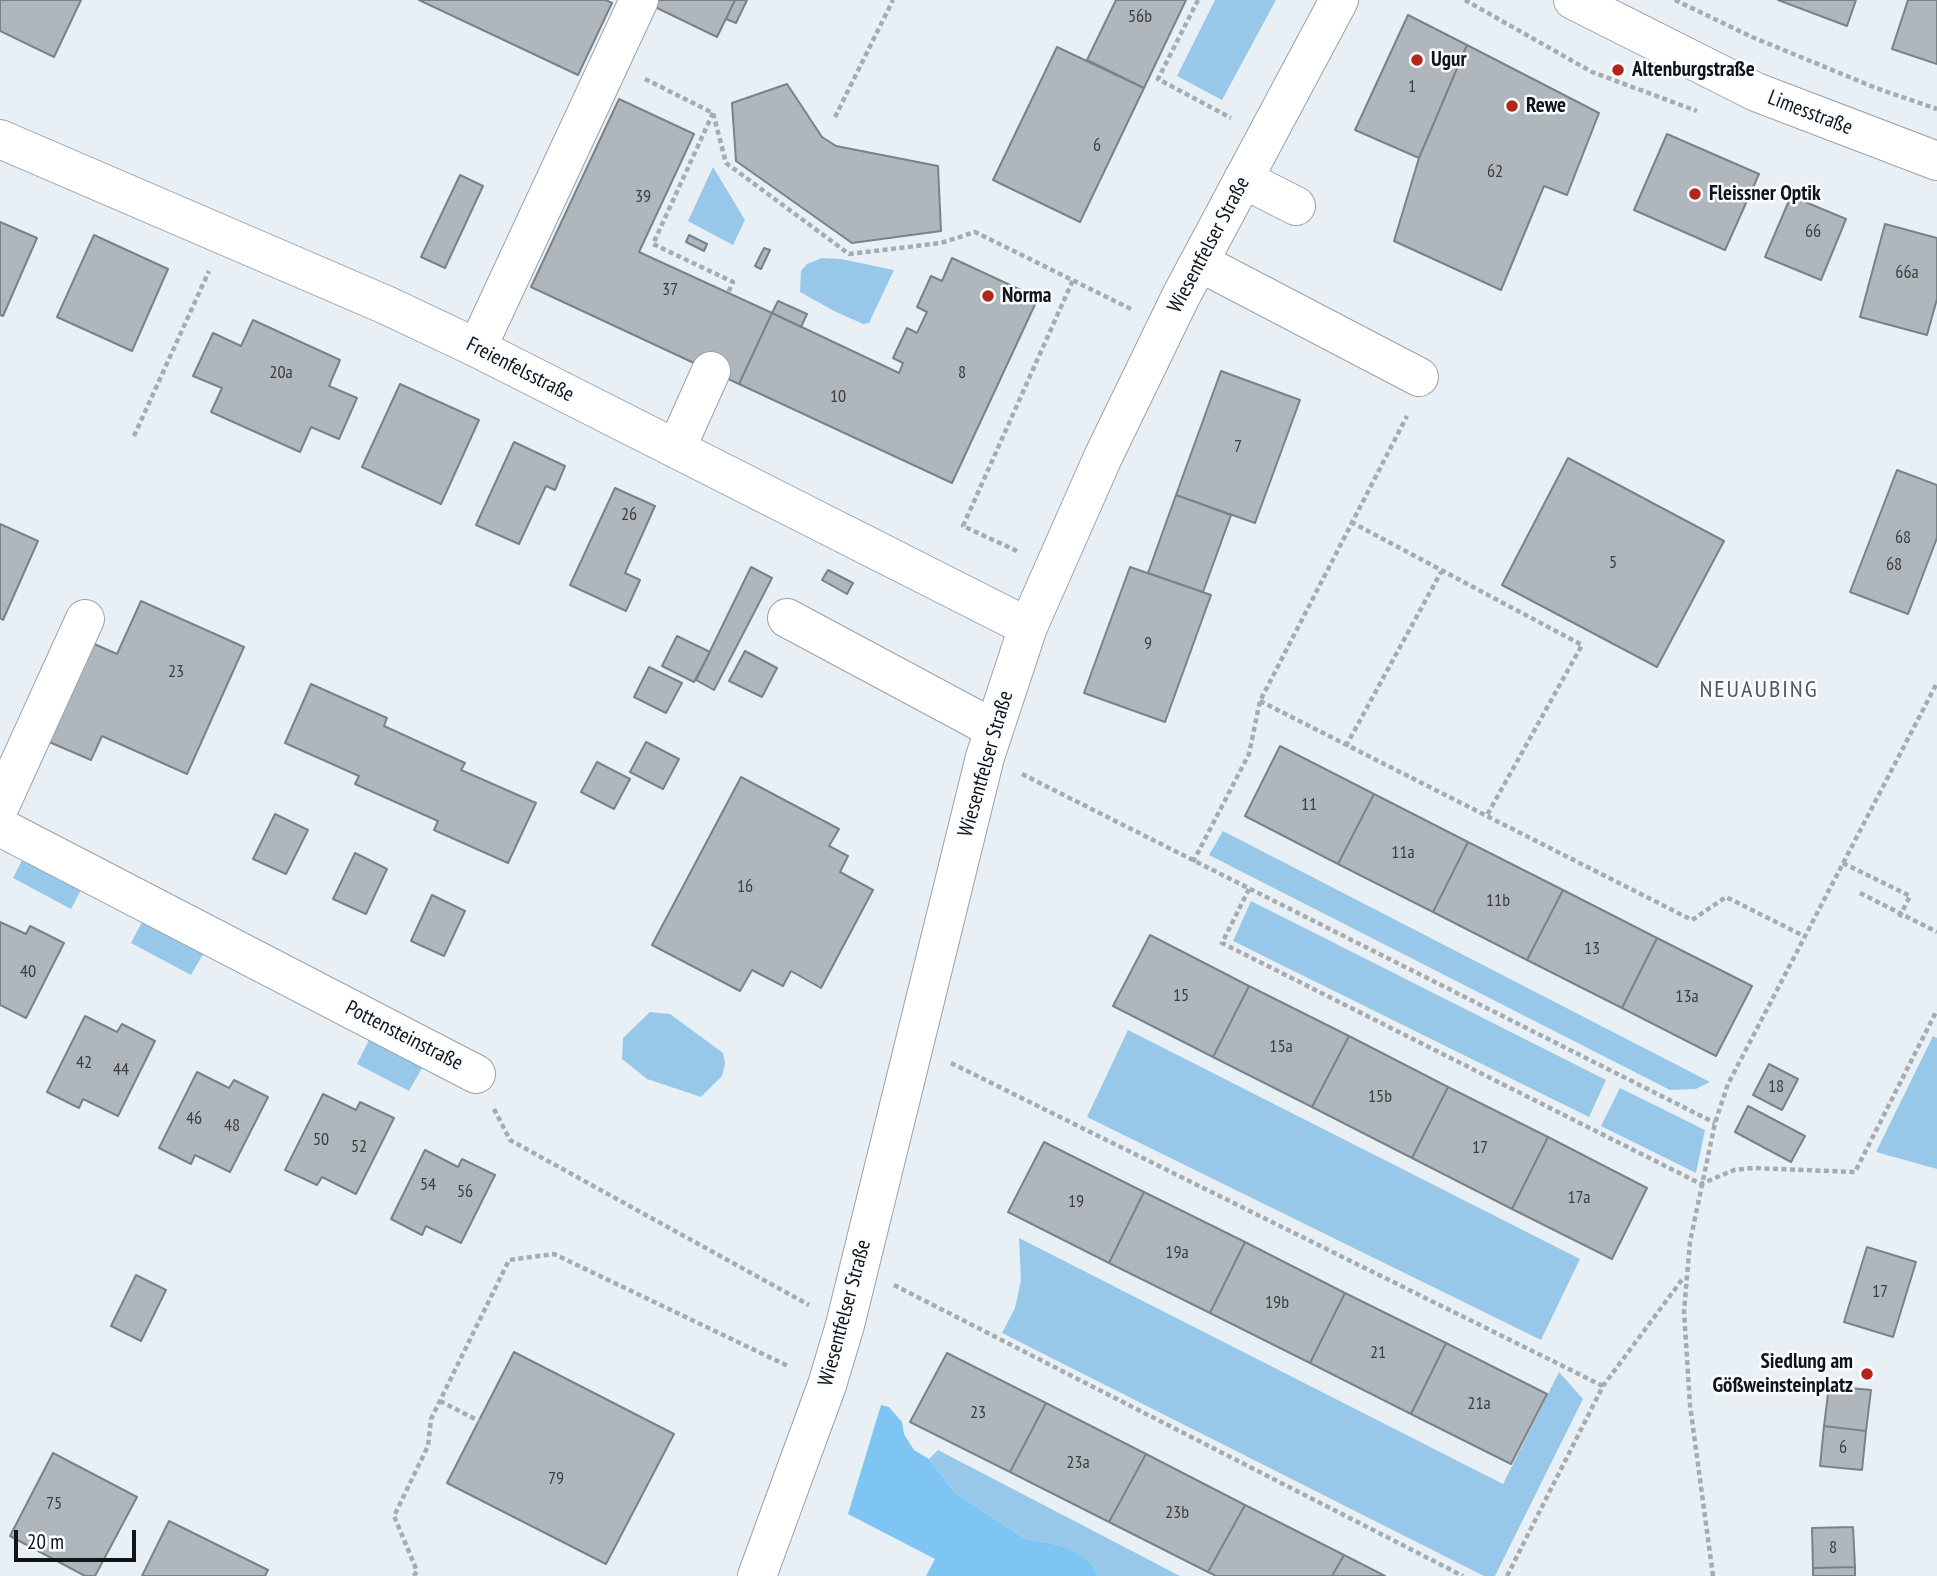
<!DOCTYPE html>
<html>
<head>
<meta charset="utf-8">
<style>
	body { margin:0 }
	#map { position:relative; width:1937px; height:1576px; overflow:hidden; background:#e9f0f5; font-family:"PT Sans Narrow",sans-serif }
	canvas { display:block }
	.scale { position:absolute; left:14px; top:1530px; width:122px; height:32px; box-sizing:border-box; border:4px solid #121517; border-top:0; padding-left:9px; font-size:21px; line-height:24px; white-space:nowrap; color:#121517; -webkit-text-stroke:5px #fafdff; paint-order:stroke }
</style>
</head>
<body>
<div id="map">
<canvas width="1937" height="1576"></canvas>
<div class="scale">20 m</div>
</div>
<script>
const c = document.querySelector('canvas').getContext('2d');
c.lineJoin = 'round';
function fill(path, color) {
  c.fillStyle = color;
  c.fill(path, 'evenodd');
}
function shape(rows) {
  const path = new Path2D();
  for (const r of rows) {
    path.moveTo(r[0], r[1]);
    for (let i = 2; i < r.length; i += 2) path.lineTo(r[i], r[i + 1]);
  }
  return path;
}
function trace(path, color, width, dash) {
  c.strokeStyle = color;
  c.lineWidth = width;
  c.lineCap = dash ? 'butt' : 'round';
  c.setLineDash(dash || []);
  c.stroke(path);
}
function write(font, color, halo, rows, align = 'center') {
  c.font = font + ' "PT Sans Narrow",sans-serif';
  c.lineWidth = 5;
  c.setLineDash([]);
  c.textBaseline = 'middle';
  c.strokeStyle = halo;
  c.fillStyle = color;
  for (const [text, x, y, turn = 0] of rows) {
    c.save();
    c.translate(x, y);
    c.rotate((+turn || 0) * Math.PI / 180);
    c.textAlign = isNaN(turn) ? turn : align;
    if (halo) c.strokeText(text, 0, 0);
    c.fillText(text, 0, 0);
    c.restore();
  }
}
fill(shape([
	[1215,0,1276,0,1222,100,1177,76],
	[713,167,745,220,733,245,688,221],
	[822,258,841,259,894,270,869,323,863,324,834,311,800,292,801,271,807,264],
	[1223,831,1710,1082,1696,1089,1670,1090,1209,855],
	[31,843,90,873,71,909,13,878],
	[1251,901,1606,1080,1589,1117,1233,941],
	[143,920,208,946,191,975,131,943],
	[650,1012,670,1014,723,1053,725,1064,722,1076,701,1097,647,1079,622,1059,623,1038],
	[1128,1030,1580,1259,1541,1340,1087,1117],
	[373,1032,427,1059,409,1091,357,1064],
	[1933,1036,1937,1038,1937,1169,1876,1152],
	[1620,1088,1705,1130,1696,1173,1601,1126],
	[1019,1238,1503,1484,1559,1372,1583,1399,1495,1576,1484,1576,1002,1333,1015,1308,1021,1280],
	[938,1450,1180,1576,1099,1576,1092,1564,1058,1545,1024,1538,954,1492,929,1459]
]), '#97c8e9');
fill(shape([
	[881,1405,889,1407,902,1422,904,1434,914,1450,929,1459,954,1492,1024,1538,1058,1545,1076,1553,1092,1564,1099,1576,926,1576,935,1559,848,1514]
]), '#7ec5f4');
const building = shape([
	[0,0,81,0,54,57,0,31,0,0],
	[419,0,606,0,612,3,578,75,419,0],
	[656,0,735,0,717,37,653,6,656,0],
	[735,0,747,0,736,23,726,19,735,0],
	[1116,0,1186,0,1144,88,1087,60,1116,0],
	[1778,0,1856,0,1847,26,1778,0],
	[1908,0,1937,0,1937,64,1892,49,1908,0],
	[1408,15,1467,45,1419,158,1355,130,1408,15],
	[1467,45,1599,113,1567,195,1544,186,1501,290,1394,241,1419,158,1467,45],
	[1057,47,1144,88,1080,222,993,180,1057,47],
	[787,84,822,137,836,146,938,166,941,231,852,243,736,161,732,103,787,84],
	[619,99,694,134,639,252,772,313,739,384,531,287,619,99],
	[1667,134,1759,174,1725,250,1634,210,1667,134],
	[460,175,483,186,445,268,421,257,460,175],
	[1791,196,1846,219,1821,280,1765,257,1791,196],
	[0,222,37,238,3,316,0,315,0,222],
	[1885,224,1937,238,1937,299,1927,335,1860,317,1885,224],
	[94,235,168,269,132,351,57,317,94,235],
	[689,235,707,244,704,251,686,242,689,235],
	[764,248,770,250,761,269,755,266,764,248],
	[952,258,1038,298,952,483,739,384,772,313,899,373,903,363,893,358,907,328,917,333,927,312,917,307,931,276,942,281,952,258],
	[778,301,807,314,801,327,772,313,778,301],
	[253,320,340,360,329,386,357,398,339,439,311,427,300,452,211,412,222,388,193,376,213,333,241,346,253,320],
	[1221,371,1300,400,1255,523,1176,495,1221,371],
	[400,384,479,420,441,504,362,467,400,384],
	[514,442,565,466,555,490,546,486,519,544,476,525,514,442],
	[1568,458,1724,541,1657,667,1502,585,1568,458],
	[1897,470,1937,485,1937,538,1908,614,1850,592,1897,470],
	[615,488,655,506,625,573,640,580,626,611,570,585,615,488],
	[1176,495,1231,515,1203,592,1148,573,1176,495],
	[0,524,38,541,3,620,0,618,0,524],
	[751,567,772,578,714,690,696,680,751,567],
	[1130,567,1211,595,1165,722,1084,693,1130,567],
	[828,570,853,583,847,594,822,580,828,570],
	[141,601,244,647,187,774,102,736,91,760,47,741,92,643,117,654,141,601],
	[677,636,710,652,694,682,662,666,677,636],
	[745,651,777,668,762,697,729,681,745,651],
	[649,667,682,683,666,713,634,697,649,667],
	[311,684,387,718,384,726,465,763,461,770,536,803,508,863,434,830,438,821,355,784,359,776,285,743,311,684],
	[646,742,679,759,663,789,630,772,646,742],
	[1280,746,1374,794,1338,864,1245,816,1280,746],
	[597,762,630,779,614,809,581,792,597,762],
	[741,777,839,829,829,846,848,856,840,872,873,890,821,988,791,971,783,986,752,970,740,991,652,945,741,777],
	[1374,794,1468,842,1433,912,1338,864,1374,794],
	[275,814,308,830,286,874,253,859,275,814],
	[1468,842,1563,890,1527,960,1433,912,1468,842],
	[355,853,387,869,366,914,333,899,355,853],
	[1563,890,1657,938,1622,1008,1527,960,1563,890],
	[432,895,465,911,444,956,411,941,432,895],
	[0,922,26,934,30,926,64,943,26,1018,0,1005,0,922],
	[1150,935,1249,986,1213,1057,1113,1006,1150,935],
	[1657,938,1752,986,1716,1056,1622,1008,1657,938],
	[1249,986,1349,1036,1312,1107,1213,1057,1249,986],
	[85,1016,117,1032,122,1024,155,1041,118,1116,83,1099,79,1108,47,1092,85,1016],
	[1349,1036,1448,1087,1412,1158,1312,1107,1349,1036],
	[1769,1064,1798,1079,1782,1110,1753,1095,1769,1064],
	[197,1072,229,1088,234,1080,268,1097,230,1172,195,1155,191,1164,159,1148,197,1072],
	[1448,1087,1548,1137,1512,1209,1412,1158,1448,1087],
	[323,1094,356,1110,360,1102,394,1118,356,1194,322,1177,317,1185,285,1170,323,1094],
	[1748,1106,1805,1136,1791,1162,1735,1132,1748,1106],
	[1548,1137,1647,1188,1612,1259,1512,1209,1548,1137],
	[1044,1142,1144,1192,1109,1263,1008,1212,1044,1142],
	[425,1150,458,1167,462,1159,495,1175,461,1243,426,1226,422,1235,391,1219,425,1150],
	[1144,1192,1245,1242,1210,1313,1109,1263,1144,1192],
	[1245,1242,1345,1293,1310,1363,1210,1313,1245,1242],
	[1867,1247,1916,1262,1893,1337,1844,1322,1867,1247],
	[136,1275,166,1290,141,1341,111,1326,136,1275],
	[1345,1293,1446,1343,1411,1414,1310,1363,1345,1293],
	[1446,1343,1547,1394,1511,1464,1411,1414,1446,1343],
	[514,1352,674,1434,606,1564,447,1483,514,1352],
	[947,1353,1046,1403,1010,1472,910,1422,947,1353],
	[1829,1386,1871,1390,1866,1431,1824,1426,1829,1386],
	[1046,1403,1146,1454,1109,1522,1010,1472,1046,1403],
	[1824,1426,1866,1431,1862,1470,1820,1466,1824,1426],
	[53,1453,137,1497,95,1576,85,1576,10,1536,53,1453],
	[1146,1454,1245,1505,1208,1572,1109,1522,1146,1454],
	[1245,1505,1344,1555,1332,1576,1216,1576,1208,1572,1245,1505],
	[169,1521,268,1570,265,1576,142,1576,169,1521],
	[1853,1527,1855,1567,1813,1568,1812,1528,1853,1527],
	[1344,1555,1385,1576,1332,1576,1344,1555],
	[1855,1567,1855,1576,1813,1576,1813,1568,1855,1567]
]);
fill(building, '#b0b7bc');
trace(building, '#7b8286', 2);
const minor = shape([
	[1573,0,1756,92,1937,161],
	[0,139,386,305,477,348,1028,627],
	[1243,179,1296,206],
	[1199,262,1419,377],
	[477,348,639,0],
	[676,449,711,371],
	[787,618,994,729],
	[0,806,85,619],
	[0,827,476,1074],
	[757,1576,827,1385,845,1325,985,757,1028,627,1103,457,1181,296,1339,0]
]);
trace(minor, '#9ba2a7', 40);
trace(shape([
	[1198,0,1158,79,1231,118],
	[1465,0,1592,72,1697,111],
	[1675,0,1752,37,1876,88,1937,109],
	[645,79,713,113,726,163,849,254,941,243,975,232,1131,309],
	[713,113,653,244,733,282,728,293],
	[835,117,893,0],
	[134,436,209,271],
	[1351,522,1582,645,1486,817],
	[1017,551,963,526,1073,280],
	[1260,701,1692,920,1726,897,1804,936],
	[1346,746,1441,572],
	[1022,774,1715,1123],
	[1193,862,1249,754,1260,701,1407,416],
	[1843,863,1910,896,1898,920],
	[1249,889,1222,943,1701,1184,1734,1170,1753,1168,1855,1172,1937,1010],
	[1860,893,1937,932],
	[951,1063,1603,1386],
	[494,1109,510,1140,809,1305],
	[894,1285,1463,1576],
	[440,1401,479,1421],
	[414,1576,417,1571,394,1516,428,1446,431,1419,509,1260,554,1254,790,1367],
	[1507,1576,1603,1386,1684,1277],
	[1713,1576,1690,1405,1684,1311,1690,1242,1715,1123,1728,1084,1937,683]
]), '#a5abaf', 4.5, [5, 3.5]);
trace(minor, '#fff', 38);
for (const [x, y, r, color] of [
	[1417,60,7,"#b4251c"],
	[1618,70,7,"#b4251c"],
	[1512,106,7,"#b4251c"],
	[1695,194,7,"#b4251c"],
	[988,296,7,"#b4251c"],
	[1867,1374,7,"#b4251c"]
]) {
  const dot = new Path2D();
  dot.arc(x, y, r, 0, 2 * Math.PI);
  c.fillStyle = color;
  c.fill(dot);
  trace(dot, '#fafdff', 2.5);
}
write('18px', '#3a3e40', null, [
	["56b",1140,17],
	["1",1412,87],
	["6",1097,146],
	["62",1495,172],
	["39",643,197],
	["66",1813,232],
	["66a",1907,273],
	["37",670,290],
	["20a",281,373],
	["8",962,373],
	["10",838,397],
	["7",1238,447],
	["26",629,515],
	["68",1903,538],
	["5",1613,563],
	["68",1894,565],
	["9",1148,644],
	["23",176,672],
	["11",1309,805],
	["11a",1403,853],
	["16",745,887],
	["11b",1498,901],
	["13",1592,949],
	["40",28,972],
	["15",1181,996],
	["13a",1687,997],
	["15a",1281,1047],
	["42",84,1063],
	["44",121,1070],
	["18",1776,1087],
	["15b",1380,1097],
	["46",194,1119],
	["48",232,1126],
	["50",321,1140],
	["52",359,1147],
	["17",1480,1148],
	["54",428,1185],
	["56",465,1192],
	["17a",1579,1198],
	["19",1076,1202],
	["19a",1177,1253],
	["17",1880,1292],
	["19b",1277,1303],
	["21",1378,1353],
	["21a",1479,1404],
	["23",978,1413],
	["6",1843,1448],
	["23a",1078,1463],
	["79",556,1479],
	["75",54,1504],
	["23b",1177,1513],
	["8",1833,1548]
]);
write('bold 21px', '#121517', '#fafdff', [
	["Ugur",1431,60],
	["Altenburgstraße",1632,70],
	["Rewe",1526,106],
	["Fleissner Optik",1709,194],
	["Norma",1002,296],
	["Siedlung am",1853,1362,"right"],
	["Gößweinsteinplatz",1853,1386,"right"]
], 'left');
write('21px', '#121517', '#fafdff', [
	["Limesstraße",1810,113,21],
	["Wiesentfelser Straße",1209,245,-62],
	["Freienfelsstraße",520,370,27],
	["Wiesentfelser Straße",986,764,-74],
	["Pottensteinstraße",404,1036,27],
	["Wiesentfelser Straße",845,1313,-75]
]);
c.letterSpacing = '2px';
write('24px', '#52585c', '#fafdff', [
	["NEUAUBING",1759,690]
]);
c.letterSpacing = '0px';
</script>
</body>
</html>
